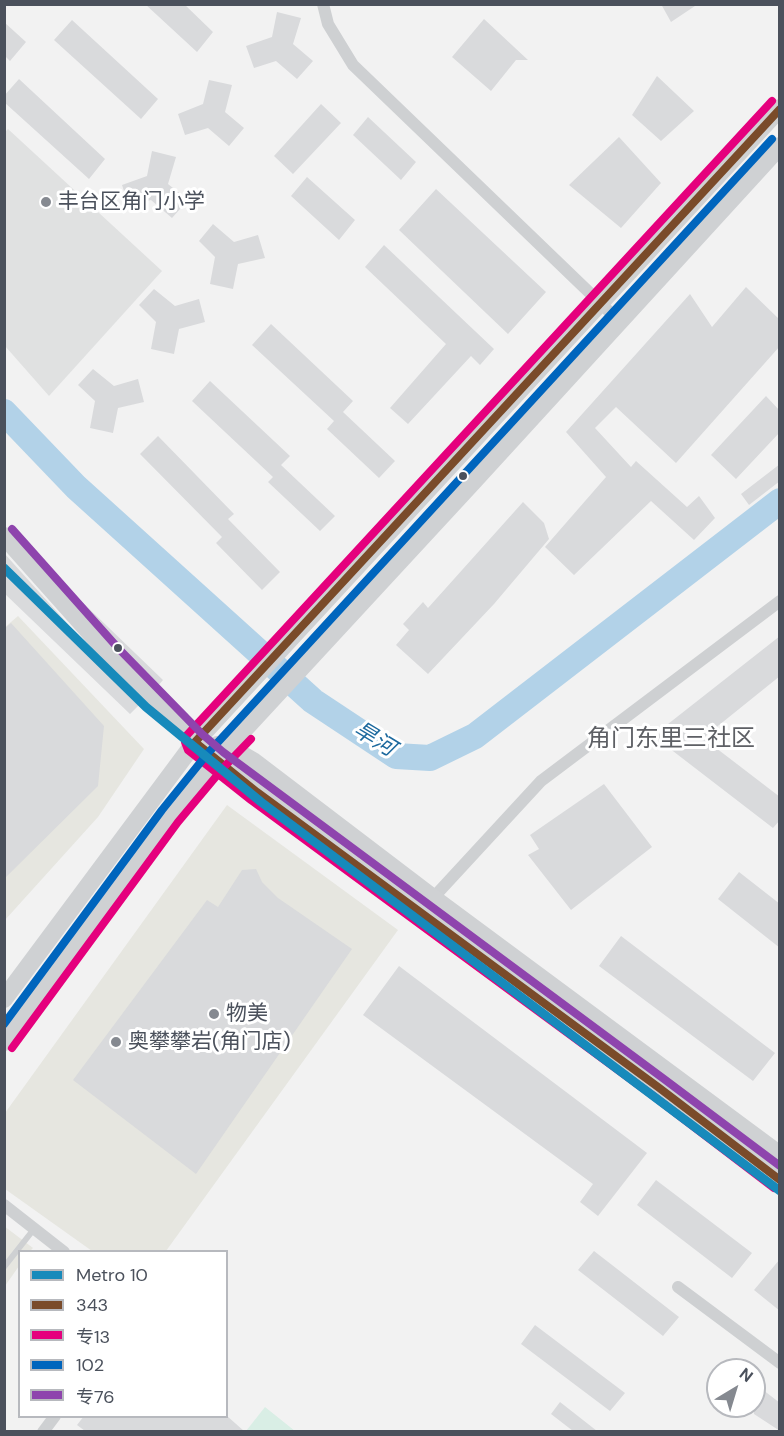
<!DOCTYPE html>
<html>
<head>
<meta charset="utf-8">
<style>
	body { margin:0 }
	#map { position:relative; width:784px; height:1436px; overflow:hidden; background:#f2f2f2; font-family:"DM Sans","Noto Sans SC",sans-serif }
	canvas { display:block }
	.frame { position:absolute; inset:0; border:6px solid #4b515c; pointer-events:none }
	.legend { position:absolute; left:18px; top:1250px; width:210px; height:168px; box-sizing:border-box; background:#fff; border:2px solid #b7b9be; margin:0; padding:8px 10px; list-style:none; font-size:18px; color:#4b515c }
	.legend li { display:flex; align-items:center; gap:12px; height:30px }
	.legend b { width:30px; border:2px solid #b7b9be }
	.north { position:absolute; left:706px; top:1358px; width:60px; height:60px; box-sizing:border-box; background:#fff; border:2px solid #b7b9be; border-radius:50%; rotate:38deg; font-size:16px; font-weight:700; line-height:24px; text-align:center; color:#4b515c }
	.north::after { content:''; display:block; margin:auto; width:21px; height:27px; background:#858990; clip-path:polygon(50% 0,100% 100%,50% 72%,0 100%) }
</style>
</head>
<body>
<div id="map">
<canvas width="784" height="1436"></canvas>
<div class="frame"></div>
<ul class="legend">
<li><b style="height:8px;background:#178abb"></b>Metro 10</li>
<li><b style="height:8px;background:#7a4b2a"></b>343</li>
<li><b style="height:8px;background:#e5007d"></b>专13</li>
<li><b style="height:8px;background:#0065bd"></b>102</li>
<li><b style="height:8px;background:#8e44ad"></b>专76</li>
</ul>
<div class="north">N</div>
</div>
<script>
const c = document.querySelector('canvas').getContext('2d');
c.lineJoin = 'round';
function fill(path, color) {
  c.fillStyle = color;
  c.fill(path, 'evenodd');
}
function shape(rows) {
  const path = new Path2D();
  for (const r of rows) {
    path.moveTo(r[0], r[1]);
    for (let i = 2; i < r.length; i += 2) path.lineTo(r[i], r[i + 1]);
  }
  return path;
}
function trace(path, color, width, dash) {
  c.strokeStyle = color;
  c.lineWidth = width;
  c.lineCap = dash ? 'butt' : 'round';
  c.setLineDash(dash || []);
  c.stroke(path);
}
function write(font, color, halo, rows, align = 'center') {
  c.font = font + ' "DM Sans","Noto Sans SC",sans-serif';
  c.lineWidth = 6;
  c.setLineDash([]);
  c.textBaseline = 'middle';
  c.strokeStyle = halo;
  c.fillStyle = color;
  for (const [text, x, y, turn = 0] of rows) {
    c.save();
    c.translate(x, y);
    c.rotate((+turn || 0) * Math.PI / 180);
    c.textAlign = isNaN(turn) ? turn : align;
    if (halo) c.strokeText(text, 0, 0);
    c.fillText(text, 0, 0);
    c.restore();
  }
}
fill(shape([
	[18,616,144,749,98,817,5,920,4,628],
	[227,805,398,930,166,1251,92,1251,5,1189,5,1113],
	[4,1226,33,1248,30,1251,20,1252,19,1266,5,1286]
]), '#e6e6e0');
fill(shape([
	[8,129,162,271,49,396,5,346,4,133]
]), '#e0e1e1');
fill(shape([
	[265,1407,295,1431,246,1431]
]), '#d9eee5');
trace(shape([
	[4,412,76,487,313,701,396,756,430,758,475,736,780,501]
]), '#b2d2e8', 26);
fill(shape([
	[145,4,184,4,213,32,197,52],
	[661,4,698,4,671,22],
	[277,12,301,18,293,44,313,61,297,79,276,61,254,68,246,46,272,37],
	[484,19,528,60,516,60,491,91,452,57],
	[72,20,158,99,141,119,54,40],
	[4,22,26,42,10,61,4,55],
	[657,76,694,111,661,141,632,115],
	[19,79,105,159,89,179,4,102,4,96],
	[209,80,232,85,225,112,244,128,229,146,208,128,185,135,178,114,203,104],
	[321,104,341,123,293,174,274,156],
	[368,117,416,162,401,180,353,135],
	[619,137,661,183,621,228,569,185],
	[152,151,176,157,168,184,188,200,172,218,151,200,129,206,122,185,147,176],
	[307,177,355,220,339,240,291,196],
	[436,189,546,292,508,334,399,230],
	[213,224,234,242,258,235,265,258,238,264,233,289,210,284,215,257,199,241],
	[384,245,494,349,480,365,471,356,408,424,390,408,446,344,365,267],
	[746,287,780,320,780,346,676,463,616,407,595,428,631,467,636,461,687,507,699,496,715,518,694,540,651,501,574,575,545,547,606,477,566,432,690,294,712,327],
	[154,289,175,306,199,299,205,322,179,329,174,354,151,349,156,322,139,305],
	[271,324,353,401,343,412,395,461,379,478,327,429,334,421,252,345],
	[93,369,114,386,138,379,144,402,118,408,113,433,90,428,95,401,78,385],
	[210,381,290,456,281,465,335,516,320,531,268,482,273,477,192,401],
	[766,396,780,411,780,432,736,479,711,455],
	[158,436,234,514,228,519,280,572,262,590,216,543,222,537,140,454],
	[780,464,780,481,749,505,741,494],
	[523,502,544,523,549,539,494,604,428,674,396,645,409,630,403,624,423,602,428,608],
	[4,553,102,662,141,703,130,714,4,593],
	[52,573,163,680,157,687,118,647],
	[11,623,104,726,98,786,4,879,4,629],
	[780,636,780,676,703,738,780,797,780,820,773,828,656,738,668,724],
	[604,784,652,847,571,910,528,855,539,849,530,835],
	[256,869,262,882,278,898,352,949,196,1174,73,1080,207,900,218,907,242,870],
	[739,872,780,904,780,948,718,899],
	[621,936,775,1053,753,1081,599,966],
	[399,966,647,1153,598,1216,580,1202,593,1184,363,1015],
	[656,1180,752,1253,732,1278,637,1205],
	[594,1251,679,1317,663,1336,578,1270],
	[780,1259,780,1311,754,1290],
	[535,1325,625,1393,610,1411,521,1344],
	[754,1383,780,1403,780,1431,754,1414],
	[560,1402,597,1431,573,1431,551,1414],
	[84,1416,227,1416,244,1431,85,1431,77,1425]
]), '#d9dadc');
trace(shape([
	[4,1267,34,1229]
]), '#ced0d2', 6);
trace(shape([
	[323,4,328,24,353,65,620,322],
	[433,898,541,781,780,601],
	[4,1205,64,1252],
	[678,1287,780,1363],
	[43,1432,55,1416]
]), '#ced0d2', 12);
trace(shape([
	[4,536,110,655,195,742,216,760,658,1087,780,1180],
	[217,745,229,747,253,761,433,898,780,1155],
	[4,999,195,742,780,108],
	[4,1042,170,816,216,760,472,483,780,146]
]), '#cfd1d3', 18);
trace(shape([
	[780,109,195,742,257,792,658,1087,780,1180]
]), '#7a4b2a', 8);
trace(shape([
	[772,101,187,735,185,742,188,750,251,800,652,1095,774,1188],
	[12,1048,178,822,224,767,251,739]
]), '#e5007d', 8);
trace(shape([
	[4,1024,162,810,208,753,772,139]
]), '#0065bd', 8);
trace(shape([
	[12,529,118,648,202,734,223,752,664,1079,780,1166]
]), '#8e44ad', 8);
trace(shape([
	[4,568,146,707,261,802,780,1191]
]), '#178abb', 9);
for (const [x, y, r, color] of [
	[46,202,6,"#858990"],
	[463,476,5,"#4b515c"],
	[118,648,5,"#4b515c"],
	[214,1014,6,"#858990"],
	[116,1042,6,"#858990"]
]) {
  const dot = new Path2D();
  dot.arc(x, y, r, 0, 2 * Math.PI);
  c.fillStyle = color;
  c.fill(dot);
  trace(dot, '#fff', 2);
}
write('21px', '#4b515c', '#fff', [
	["丰台区角门小学",58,202],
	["物美",226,1014],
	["奥攀攀岩(角门店)",128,1042]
], 'left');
write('italic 22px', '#1c699e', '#fff', [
	["旱河",374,740,31]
]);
write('24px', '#5e6065', '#fff', [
	["角门东里三社区",671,740]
]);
</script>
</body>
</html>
